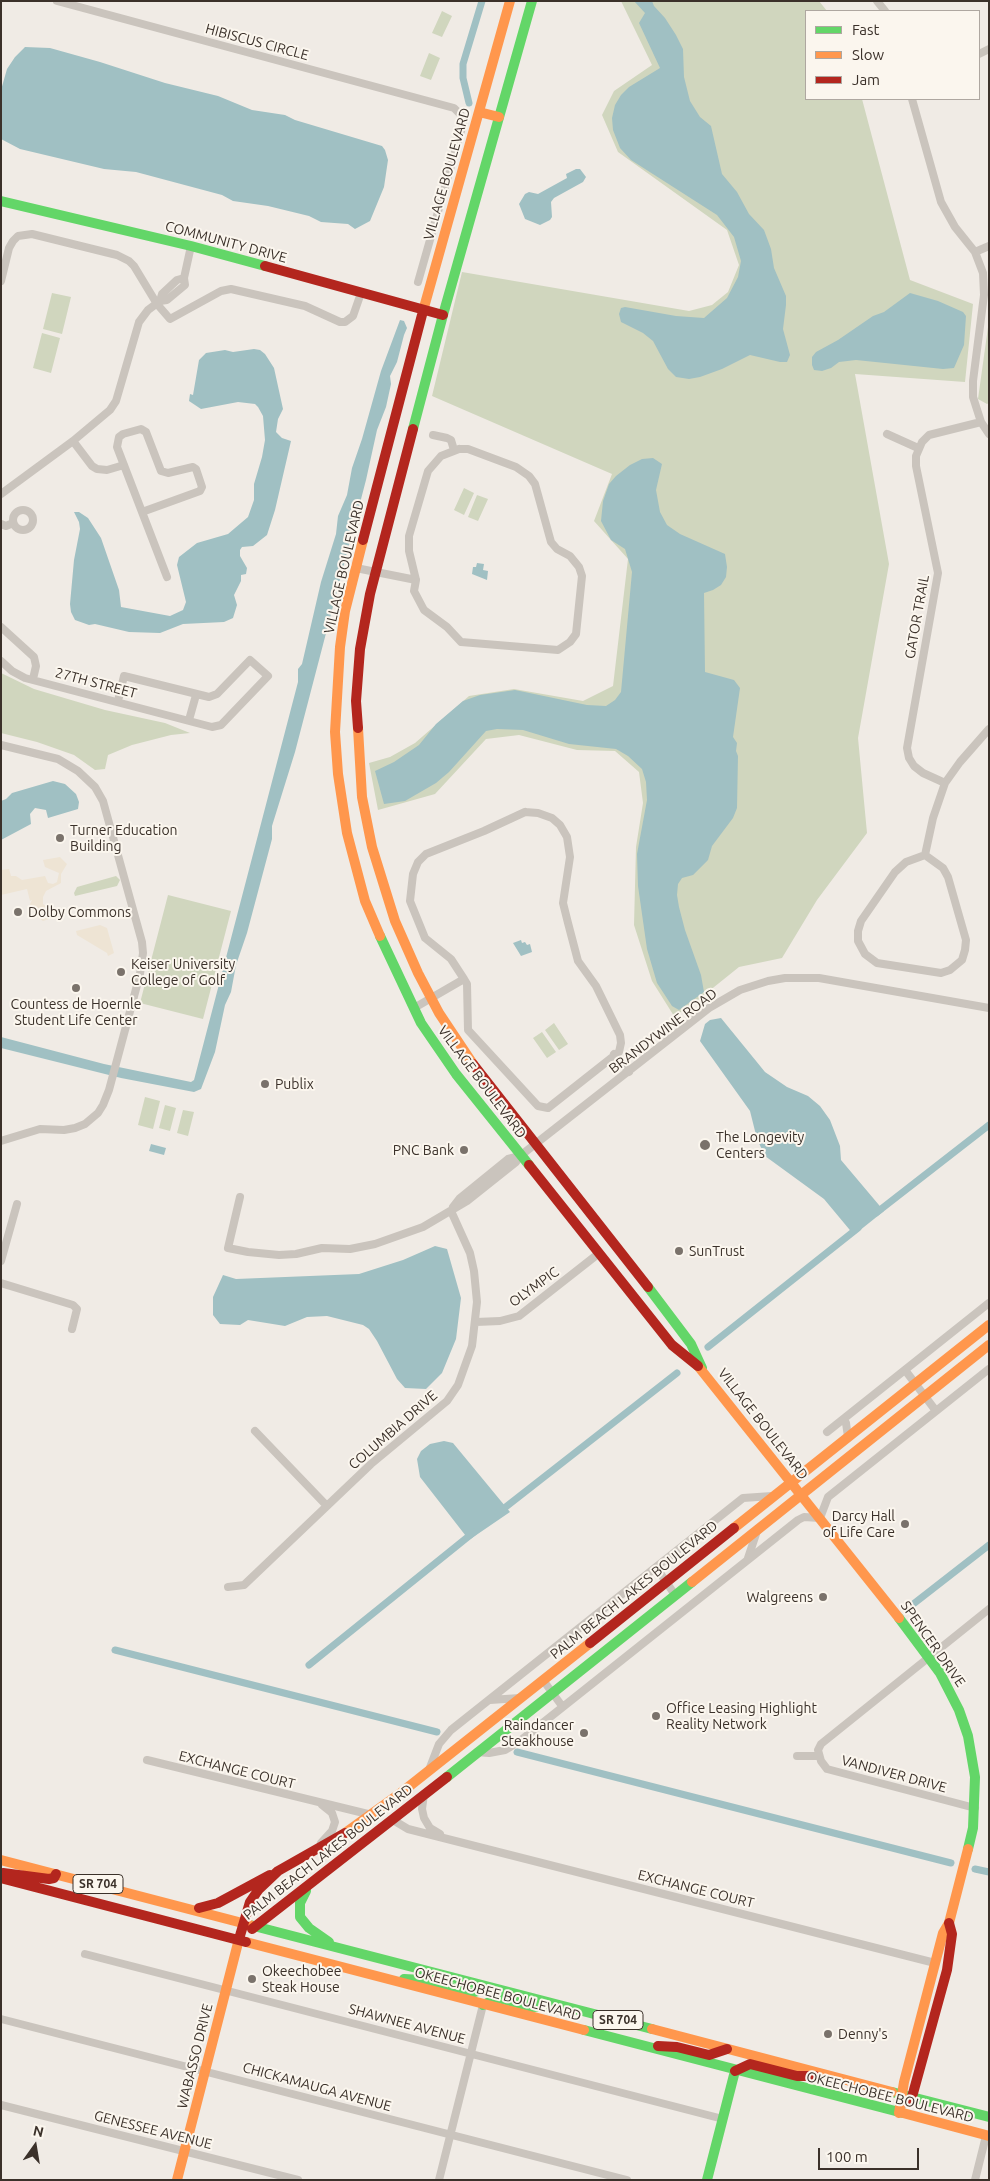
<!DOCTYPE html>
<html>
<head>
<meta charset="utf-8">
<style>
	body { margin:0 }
	#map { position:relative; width:990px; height:2181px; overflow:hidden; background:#f0ebe5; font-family:Ubuntu,sans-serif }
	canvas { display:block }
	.frame { position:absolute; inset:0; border:2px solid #3b312a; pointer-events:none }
	.legend { position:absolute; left:805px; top:10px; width:175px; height:90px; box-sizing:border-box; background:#fbf6ee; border:1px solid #aea7a0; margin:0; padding:6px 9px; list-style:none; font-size:15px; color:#3b312a }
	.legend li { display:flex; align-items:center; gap:10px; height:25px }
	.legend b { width:25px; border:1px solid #aea7a0 }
	.north { position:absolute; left:10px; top:2121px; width:50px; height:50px; -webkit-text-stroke:4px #fbf6ee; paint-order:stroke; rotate:13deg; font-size:14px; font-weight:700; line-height:20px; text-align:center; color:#3b312a }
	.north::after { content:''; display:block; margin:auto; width:18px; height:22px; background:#3b312a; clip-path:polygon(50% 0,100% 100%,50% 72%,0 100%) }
	.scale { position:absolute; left:818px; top:2148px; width:101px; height:22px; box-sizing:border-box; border:2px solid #3b312a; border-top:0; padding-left:6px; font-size:15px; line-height:18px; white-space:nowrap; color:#3b312a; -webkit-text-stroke:4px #fbf6ee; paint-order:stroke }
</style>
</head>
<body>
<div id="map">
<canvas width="990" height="2181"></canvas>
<div class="frame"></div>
<ul class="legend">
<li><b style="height:6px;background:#63d668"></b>Fast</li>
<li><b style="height:6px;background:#ff974d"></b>Slow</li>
<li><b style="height:6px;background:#b3261e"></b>Jam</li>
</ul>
<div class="north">N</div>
<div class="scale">100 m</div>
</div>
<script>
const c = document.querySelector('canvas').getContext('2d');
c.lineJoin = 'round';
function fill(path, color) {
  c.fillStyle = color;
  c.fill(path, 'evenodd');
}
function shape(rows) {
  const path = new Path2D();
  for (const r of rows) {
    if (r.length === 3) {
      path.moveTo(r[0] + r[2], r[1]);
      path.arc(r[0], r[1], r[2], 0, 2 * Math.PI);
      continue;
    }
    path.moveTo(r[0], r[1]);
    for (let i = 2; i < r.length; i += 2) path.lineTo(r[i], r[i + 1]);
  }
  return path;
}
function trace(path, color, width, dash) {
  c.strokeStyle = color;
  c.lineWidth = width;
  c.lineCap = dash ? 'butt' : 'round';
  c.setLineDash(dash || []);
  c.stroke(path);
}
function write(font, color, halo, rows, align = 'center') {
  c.font = font + ' Ubuntu,sans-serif';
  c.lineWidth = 4;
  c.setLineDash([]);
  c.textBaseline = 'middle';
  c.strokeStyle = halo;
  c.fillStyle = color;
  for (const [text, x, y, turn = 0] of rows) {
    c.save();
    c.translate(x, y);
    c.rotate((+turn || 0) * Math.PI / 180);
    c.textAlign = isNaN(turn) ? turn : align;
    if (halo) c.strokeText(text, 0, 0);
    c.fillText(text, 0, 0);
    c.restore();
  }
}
fill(shape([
	[621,1,819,1,827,11,806,11,806,99,862,99,910,280,973,304,965,382,855,374,889,564,858,738,867,833,817,900,782,958,739,967,688,1008,674,1016,652,981,634,925,636,847,643,803,639,772,615,751,577,750,519,735,486,739,435,794,378,810,369,763,390,757,415,743,469,696,514,689,583,701,613,686,628,559,594,521,612,474,432,396,462,272,689,311,712,305,728,292,739,265,727,230,618,152,602,115,614,91,652,65],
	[442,11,452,16,442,37,432,33],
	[429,53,440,58,431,80,420,76],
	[52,293,71,297,62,334,43,329],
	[989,320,989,403,987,404,978,399],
	[42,333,60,338,51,373,33,368],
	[464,488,474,493,464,515,454,510],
	[477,495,488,499,478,521,468,517],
	[1,673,34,689,105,710,165,723,190,733,171,735,132,745,108,755,105,769,95,770,74,755,37,742,1,733],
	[116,876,120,880,117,886,75,896,74,893,77,887],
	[168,895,231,911,203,1019,140,1003],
	[554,1023,568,1044,559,1050,545,1030],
	[542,1032,556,1052,547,1058,533,1038],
	[145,1097,160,1101,153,1129,138,1125],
	[165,1105,176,1108,170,1131,159,1128],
	[183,1110,194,1112,188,1136,177,1133]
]), '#d0d6be');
fill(shape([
	[60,857,67,864,61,874,61,883,46,891,43,897,43,904,53,911,54,914,51,915,52,918,43,921,36,916,34,907,31,907,30,904,32,900,30,901,27,889,1,895,1,870,9,869,11,876,16,876,22,880,45,876,48,883,53,884,57,882,59,873,45,867,43,860],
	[100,925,107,928,114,953,108,956,107,953,77,935,76,931]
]), '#eee4d4');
fill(shape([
	[634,1,652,1,654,6,665,18,676,35,683,49,684,77,690,101,700,117,711,126,722,174,737,192,749,214,764,230,771,249,774,268,786,296,786,305,783,329,790,355,787,362,780,362,750,355,722,369,700,377,689,379,676,377,668,369,653,341,643,333,621,322,619,314,621,308,625,307,676,316,704,318,727,298,738,277,741,261,734,237,717,215,631,160,620,148,613,130,612,118,615,105,621,95,629,87,660,68,639,23,645,13],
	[25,47,50,48,100,62,165,83,218,96,252,110,285,115,295,120,382,146,385,150,388,160,384,187,370,221,355,229,348,224,321,222,309,216,268,206,233,201,222,195,136,172,104,169,20,149,1,139,1,90,7,69,15,57],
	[576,169,580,169,586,177,583,182,554,198,551,202,552,217,550,220,540,225,525,219,519,204,525,194,529,192,538,194,567,178,566,174],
	[910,293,938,301,963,312,966,316,964,345,954,368,943,369,856,360,839,362,831,368,822,371,814,370,812,365,812,357,816,352,838,340,873,316,884,312],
	[400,320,404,321,407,328,404,335,397,362,390,376,391,384,386,407,377,430,366,480,295,752,272,826,272,839,247,933,236,965,231,992,225,1005,215,1052,201,1089,194,1092,121,1078,1,1048,1,1037,104,1064,191,1082,194,1080,298,682,298,669,302,664,321,582,336,534,338,516,347,495,352,468,362,439,381,371],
	[254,349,260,350,265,354,274,368,283,409,278,419,276,432,282,438,291,441,275,510,267,535,253,546,242,547,240,550,240,556,247,568,246,574,241,575,241,581,234,595,237,605,233,618,224,622,183,624,160,633,129,632,95,624,89,625,75,620,71,612,70,604,74,560,80,529,79,522,74,512,79,512,88,518,101,538,119,590,121,607,170,616,183,610,186,602,177,565,179,557,197,543,228,534,248,517,254,500,254,484,262,457,265,440,263,416,258,407,255,404,238,402,201,409,189,401,190,394,193,395,199,360,206,353,225,350,233,352],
	[653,458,662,464,656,490,660,512,667,525,680,534,725,554,727,567,726,577,721,585,713,590,704,593,705,672,734,680,740,688,733,737,737,743,736,751,738,756,737,808,733,818,712,846,708,860,693,875,682,878,678,884,677,895,679,907,685,930,701,975,704,992,679,1010,672,1006,657,983,647,949,638,886,637,854,647,800,646,782,642,769,628,756,616,749,569,744,523,730,497,729,486,731,449,772,436,783,405,801,384,804,375,771,394,762,419,745,436,724,463,701,480,695,515,690,587,705,606,706,615,700,621,692,632,572,625,549,611,540,601,521,603,501,609,484,616,476,630,465,642,459],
	[477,563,484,564,483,570,488,571,487,580,472,574,473,567,476,567],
	[53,781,65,784,76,794,79,802,78,809,48,818,46,810,35,808,30,814,31,824,1,840,1,801,6,799,12,793],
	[521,940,522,943,525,942,527,945,530,944,532,952,521,956,513,943],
	[721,1018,765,1072,787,1087,808,1096,820,1106,830,1120,840,1146,841,1160,884,1211,854,1235,824,1199,765,1156,757,1139,750,1111,700,1041,705,1024,710,1020],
	[151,1144,166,1148,164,1155,149,1151],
	[435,1246,447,1249,461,1298,456,1339,442,1373,426,1389,405,1388,397,1379,377,1341,369,1329,363,1325,327,1316,307,1317,285,1326,248,1320,240,1325,220,1324,213,1315,213,1297,223,1275,236,1279,359,1274,403,1260],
	[444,1441,453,1443,510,1512,469,1540,420,1477,417,1459,421,1451,430,1444]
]), '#a0c0c3');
trace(shape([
	[469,103,463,78,463,64,482,1],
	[876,1213,989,1125],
	[708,1347,858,1228],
	[498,1513,677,1373],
	[912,1605,989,1545],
	[115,1650,437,1732],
	[309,1665,474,1532],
	[517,1752,951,1863],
	[975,1869,989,1872]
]), '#a0c0c3', 7);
trace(shape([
	[57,1,454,108,461,115,463,124,418,282],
	[877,1,885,11],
	[979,54,989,49],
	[912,99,941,202,955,227,975,252,983,273,984,295,973,381,973,397,981,422,989,434],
	[975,252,989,246],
	[1,281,9,248,13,241,18,236,32,234,117,255,129,261,134,266,157,304,170,319,221,291,231,289,305,306,340,322,345,322,353,316,361,293],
	[160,301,167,300,185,285,184,278,191,246],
	[887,434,918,448],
	[433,435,447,438,451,440,454,450],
	[73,441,92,466,97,469,107,470,124,465],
	[459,449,468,449,516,467,529,476,535,484,551,542,557,549,570,556,579,567,582,576,576,634,570,642,558,650,461,642,447,627,424,610,414,591,416,580,409,551,409,536,428,471,441,456,459,449],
	[1,494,73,441,110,410,116,401,139,322,148,310,160,301,162,294,177,280,184,278],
	[23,520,10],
	[142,512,200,491,202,487,196,469,193,467,168,473,161,471,146,432,141,429,123,434,119,437,117,447,167,577],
	[1,524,6,526,13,523],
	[356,568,416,580],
	[1,627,34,657,36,666,33,679],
	[1,661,12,671,25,678,212,727,221,725,268,676,250,660,217,694,209,697,124,676,118,701],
	[189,720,196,695],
	[1,745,58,759,78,771,95,787,103,801,142,942,143,953,140,974,109,1090,103,1105,98,1113,85,1124,75,1128,64,1130,40,1129,1,1141],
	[945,783,923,773,914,766,909,758,907,748,938,573,916,466,916,456,922,442,929,435,981,422],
	[525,812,538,813,552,818,560,825,567,837,570,857,563,903,568,923,578,961,596,986,620,1035,621,1043,619,1052,548,1108,538,1106,468,1030,467,984,464,979,451,959,425,938,410,901,413,874,418,862,426,854,484,831,525,812],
	[925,855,943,868,948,877,966,940,965,950,962,960,950,970,941,973,877,963,865,954,858,941,858,931,861,921,895,872,906,862,925,855],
	[925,855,933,818,945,783,960,762,989,729],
	[414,1008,464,979],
	[614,1054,629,1072],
	[240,1197,228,1248,248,1252,279,1255,296,1254,322,1248,350,1249,375,1244,423,1227,467,1201,516,1162,520,1156,709,1008,740,990,768,981,785,978,819,978,989,1008],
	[453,1207,460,1198,508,1159,520,1156],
	[1,1261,17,1204],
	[1,1283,73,1305,77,1309,72,1329],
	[476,1322,500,1321,519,1316,598,1254],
	[905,1370,936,1411],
	[844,1419,846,1423,848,1437],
	[255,1431,327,1506],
	[827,1432,989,1303],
	[748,1558,757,1531],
	[656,1567,675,1595],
	[228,1587,244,1585,371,1464,447,1401,458,1385,472,1346,477,1302,474,1271,470,1253,451,1211],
	[543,1680,562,1706],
	[490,1700,520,1698],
	[477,1752,489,1753,505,1750,520,1741,798,1520,804,1517,820,1518,828,1497,989,1369],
	[797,1756,819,1756],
	[147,1760,372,1815],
	[429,1770,439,1744,451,1730,743,1498,772,1496],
	[424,1794,422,1809,424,1818,430,1828,440,1834],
	[975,1808,827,1769,821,1761,818,1750,821,1744,989,1609],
	[393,1820,408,1829,935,1963],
	[321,1843,332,1831,335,1822,332,1813,322,1805],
	[85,1954,723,2119],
	[1,2019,627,2180],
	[1,2105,298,2180],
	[439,2180,483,2005],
	[975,2180,986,2136]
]), '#cac4bd', 8);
trace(shape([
	[1,201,191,246,265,266],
	[413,429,443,315,532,1],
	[380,936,421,1023,456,1074,529,1165],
	[648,1287,691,1344,702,1368],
	[899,1618,940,1673,959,1710,968,1736,975,1777,973,1828,968,1849],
	[447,1777,692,1582],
	[306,1891,300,1903,300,1917,309,1928,329,1942],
	[250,1925,652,2029],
	[404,1979,422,1980,471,1993,490,1988],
	[483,2005,498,1998,532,2007,552,2006],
	[584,2030,903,2113],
	[892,2092,989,2117],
	[707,2180,735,2071]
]), '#63d668', 10);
trace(shape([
	[479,112,499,117],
	[423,311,510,1],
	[363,540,345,611,340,647,335,732,338,774,347,833,365,901,380,936],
	[358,728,362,797,372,847,395,921,418,973,439,1013,473,1064],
	[698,1366,899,1618],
	[734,1528,989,1325],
	[692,1582,989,1345],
	[345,1833,402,1792,590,1643],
	[1,1860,250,1925],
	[246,1942,584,2030],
	[652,2029,892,2092],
	[899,2113,904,2082,943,1933,949,1923,968,1849],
	[903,2113,989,2136],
	[177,2180,239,1939]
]), '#ff974d', 10);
trace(shape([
	[265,266,443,315],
	[363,540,423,311],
	[358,728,356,701,360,649,370,594,413,429],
	[473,1064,648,1287],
	[529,1165,672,1345,698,1366],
	[590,1643,734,1528],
	[3,1873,49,1879,54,1878,56,1874],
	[1,1878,246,1942],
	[199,1908,218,1903,270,1875],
	[252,1929,447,1777],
	[239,1939,250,1902,259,1889,278,1871,345,1833],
	[658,2046,677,2047,709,2055,727,2049],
	[735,2071,750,2064,797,2076,815,2076],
	[908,2103,912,2097,947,1970,952,1934,949,1923]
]), '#b3261e', 10);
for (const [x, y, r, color] of [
	[60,838,5,"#7a726b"],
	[18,912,5,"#7a726b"],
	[121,972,5,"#7a726b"],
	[76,988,5,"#7a726b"],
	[265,1084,5,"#7a726b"],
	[705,1145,6,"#7a726b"],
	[464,1150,5,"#7a726b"],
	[679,1251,5,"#7a726b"],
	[905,1524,5,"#7a726b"],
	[823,1597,5,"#7a726b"],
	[656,1716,5,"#7a726b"],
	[584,1733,5,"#7a726b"],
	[252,1979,5,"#7a726b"],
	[828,2034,5,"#7a726b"]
]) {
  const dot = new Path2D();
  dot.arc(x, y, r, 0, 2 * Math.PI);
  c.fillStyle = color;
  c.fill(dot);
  trace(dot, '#fbf6ee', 2);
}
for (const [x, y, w] of [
	[98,1884,50],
	[618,2020,50]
]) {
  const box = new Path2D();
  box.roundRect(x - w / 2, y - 9.5, w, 19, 4);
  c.fillStyle = '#fbf6ee';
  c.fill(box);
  trace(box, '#3b312a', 1);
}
write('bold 12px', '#3b312a', null, [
	["SR 704",98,1884],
	["SR 704",618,2020]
]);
write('14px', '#3b312a', '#fbf6ee', [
	["HIBISCUS CIRCLE",257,42,15],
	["VILLAGE BOULEVARD",447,174,-74],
	["COMMUNITY DRIVE",226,242,15],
	["VILLAGE BOULEVARD",344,567,-77],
	["GATOR TRAIL",917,617,-80],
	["27TH STREET",96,683,15],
	["BRANDYWINE ROAD",663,1031,-37],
	["VILLAGE BOULEVARD",482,1082,53],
	["OLYMPIC",534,1287,-36],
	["VILLAGE BOULEVARD",763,1424,52],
	["COLUMBIA DRIVE",393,1430,-41],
	["PALM BEACH LAKES BOULEVARD",634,1590,-39],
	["SPENCER DRIVE",933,1644,55],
	["EXCHANGE COURT",237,1770,14],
	["VANDIVER DRIVE",894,1774,15],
	["PALM BEACH LAKES BOULEVARD",328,1852,-38],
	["EXCHANGE COURT",696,1889,14],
	["OKEECHOBEE BOULEVARD",498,1994,15],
	["SHAWNEE AVENUE",407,2024,15],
	["WABASSO DRIVE",195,2056,-76],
	["CHICKAMAUGA AVENUE",317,2087,15],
	["OKEECHOBEE BOULEVARD",890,2097,14],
	["GENESSEE AVENUE",153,2130,14]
]);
write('14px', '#3b312a', '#fbf6ee', [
	["Turner Education",70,830],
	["Building",70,846],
	["Dolby Commons",28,912],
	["Keiser University",131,964],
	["College of Golf",131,980],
	["Countess de Hoernle",76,1004,"center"],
	["Student Life Center",76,1020,"center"],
	["Publix",275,1084],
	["The Longevity",716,1137],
	["Centers",716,1153],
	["PNC Bank",454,1150,"right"],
	["SunTrust",689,1251],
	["Darcy Hall",895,1516,"right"],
	["of Life Care",895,1532,"right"],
	["Walgreens",813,1597,"right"],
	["Office Leasing Highlight",666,1708],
	["Reality Network",666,1724],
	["Raindancer",574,1725,"right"],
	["Steakhouse",574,1741,"right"],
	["Okeechobee",262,1971],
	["Steak House",262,1987],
	["Denny's",838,2034]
], 'left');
</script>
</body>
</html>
